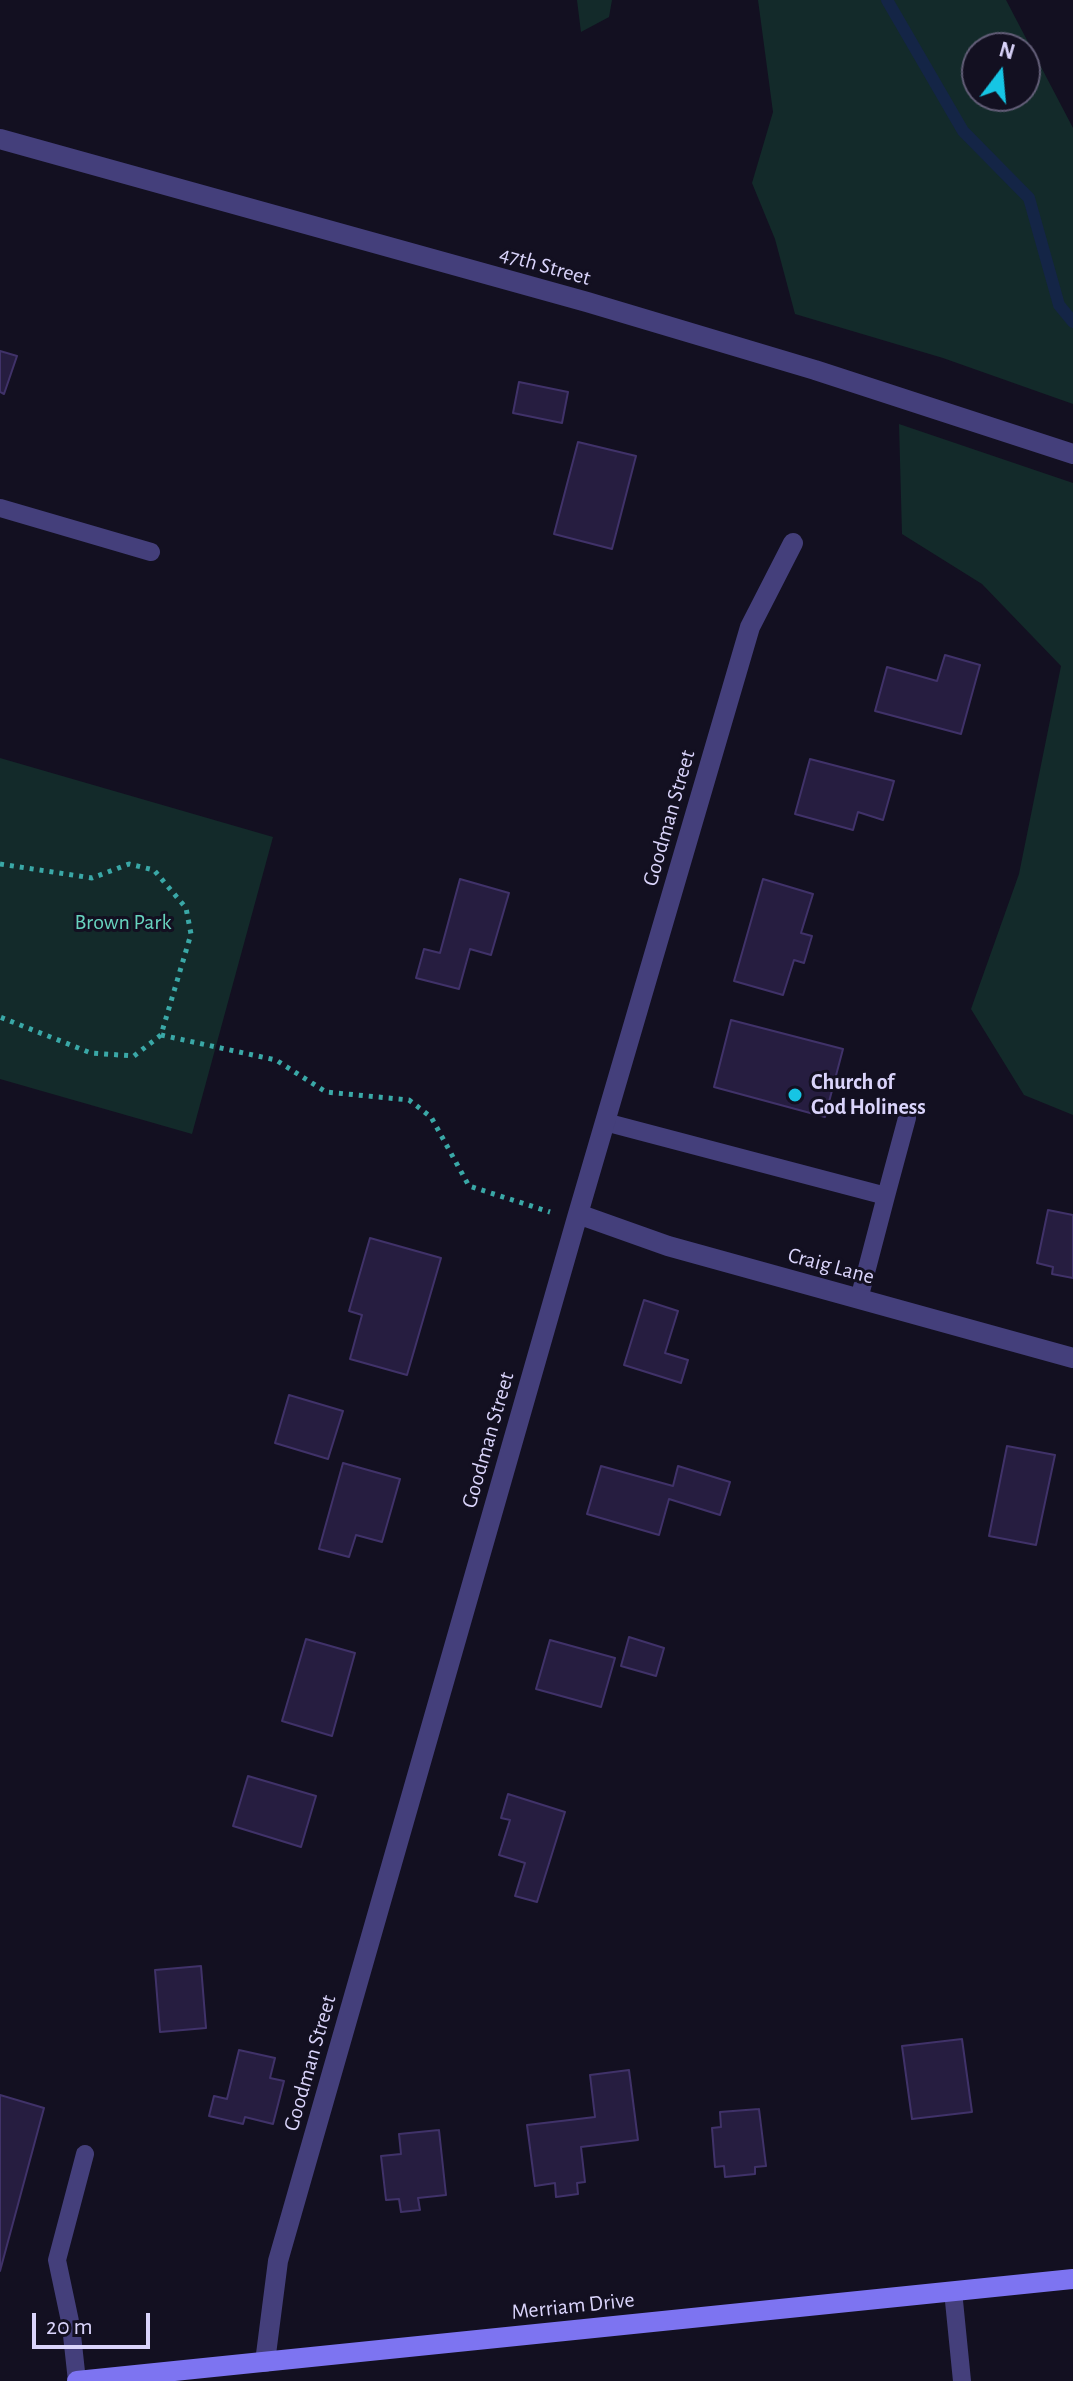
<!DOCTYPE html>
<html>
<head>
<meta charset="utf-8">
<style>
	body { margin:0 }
	#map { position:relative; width:1073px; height:2381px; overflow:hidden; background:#131021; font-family:"Alegreya Sans",sans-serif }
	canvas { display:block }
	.north { position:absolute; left:961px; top:32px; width:80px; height:80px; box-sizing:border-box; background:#131021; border:2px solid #635e78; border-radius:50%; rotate:16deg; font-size:22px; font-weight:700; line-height:32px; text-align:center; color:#dad4fb }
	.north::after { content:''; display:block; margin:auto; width:28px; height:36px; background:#16c5e4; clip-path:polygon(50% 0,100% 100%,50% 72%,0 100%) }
	.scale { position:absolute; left:32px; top:2313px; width:118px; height:36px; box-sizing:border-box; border:4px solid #dad4fb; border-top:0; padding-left:10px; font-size:24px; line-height:28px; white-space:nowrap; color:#dad4fb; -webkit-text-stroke:6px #131021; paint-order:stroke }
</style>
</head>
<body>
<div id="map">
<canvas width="1073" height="2381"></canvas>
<div class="north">N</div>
<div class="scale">20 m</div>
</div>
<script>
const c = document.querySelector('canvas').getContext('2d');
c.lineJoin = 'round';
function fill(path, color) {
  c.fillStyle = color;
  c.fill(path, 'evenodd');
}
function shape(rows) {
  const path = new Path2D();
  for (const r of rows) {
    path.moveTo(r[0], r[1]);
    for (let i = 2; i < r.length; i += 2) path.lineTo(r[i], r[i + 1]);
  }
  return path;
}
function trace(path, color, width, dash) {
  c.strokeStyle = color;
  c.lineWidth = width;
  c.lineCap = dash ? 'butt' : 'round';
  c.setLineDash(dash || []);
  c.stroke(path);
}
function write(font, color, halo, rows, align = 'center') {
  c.font = font + ' "Alegreya Sans",sans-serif';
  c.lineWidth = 6;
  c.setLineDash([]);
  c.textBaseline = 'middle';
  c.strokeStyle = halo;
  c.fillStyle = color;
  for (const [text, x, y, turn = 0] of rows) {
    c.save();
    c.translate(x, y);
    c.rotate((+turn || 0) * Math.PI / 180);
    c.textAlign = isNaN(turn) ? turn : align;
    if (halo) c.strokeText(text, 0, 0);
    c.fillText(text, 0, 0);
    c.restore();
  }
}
fill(shape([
	[577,0,612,0,609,17,581,32],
	[758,0,1006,0,1073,128,1073,404,943,358,795,314,775,239,752,183,773,112],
	[977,48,1025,48,1025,96,977,96],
	[899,424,1073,483,1073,1115,1024,1095,971,1009,1019,874,1061,666,982,584,902,534],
	[0,758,273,837,192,1134,0,1079]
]), '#132a2a');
trace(shape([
	[887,0,963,131,1029,198,1059,305,1073,322]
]), '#142546', 12);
const building = shape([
	[0,351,17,356,4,394,0,392,0,351],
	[519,382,568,392,562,423,513,413,519,382],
	[578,442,636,456,612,549,554,534,578,442],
	[945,655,980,665,961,734,875,711,887,667,937,681,945,655],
	[810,759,894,781,883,820,858,812,853,830,795,814,810,759],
	[460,879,509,893,491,955,470,949,459,989,416,978,424,949,440,953,460,879],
	[763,879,813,894,801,933,812,936,804,963,794,960,783,995,734,981,763,879],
	[731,1020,843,1049,825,1117,714,1087,731,1020],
	[1048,1210,1073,1215,1073,1278,1052,1274,1053,1267,1037,1263,1048,1210],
	[370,1238,441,1258,407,1375,350,1359,362,1315,349,1311,370,1238],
	[644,1300,678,1311,665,1353,688,1360,681,1383,624,1365,644,1300],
	[289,1395,343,1411,328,1459,275,1443,289,1395],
	[1007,1446,1055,1455,1036,1545,989,1536,1007,1446],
	[343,1463,400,1479,382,1542,356,1535,349,1557,319,1549,343,1463],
	[601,1466,673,1486,678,1466,730,1482,720,1515,669,1499,659,1535,587,1514,601,1466],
	[629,1637,664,1648,656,1676,621,1666,629,1637],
	[306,1639,355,1653,332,1736,282,1721,306,1639],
	[550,1640,615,1658,601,1707,536,1689,550,1640],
	[248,1776,316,1796,301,1847,233,1826,248,1776],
	[508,1794,565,1812,537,1902,515,1896,525,1863,499,1855,510,1820,501,1818,508,1794],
	[201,1966,206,2028,160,2032,155,1970,201,1966],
	[962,2039,972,2112,912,2119,902,2046,962,2039],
	[239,2050,275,2058,270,2078,284,2081,273,2124,245,2117,243,2124,209,2116,214,2096,227,2099,239,2050],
	[629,2070,638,2140,581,2147,585,2182,577,2183,578,2194,556,2197,555,2183,535,2186,527,2125,595,2117,590,2075,629,2070],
	[0,2095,44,2108,0,2271,0,2095],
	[759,2109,766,2166,755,2167,755,2174,725,2177,724,2166,715,2167,712,2128,721,2127,720,2112,759,2109],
	[439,2130,446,2195,418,2198,420,2210,401,2212,399,2199,386,2200,381,2156,401,2154,399,2134,439,2130]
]);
fill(building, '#261d40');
trace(building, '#403269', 2);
trace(shape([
	[0,864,92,878,129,864,154,870,186,908,191,934,161,1035,134,1056,91,1053,0,1017],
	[161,1035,276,1060,326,1092,409,1100,431,1117,469,1186,550,1212]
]), '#3aa8a7', 5, [4, 6]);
trace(shape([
	[0,508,151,552],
	[605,1122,886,1196,859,1299],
	[886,1196,907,1118],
	[953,2291,962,2381],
	[77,2381,71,2326,57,2260,85,2154]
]), '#443f7b', 18);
trace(shape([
	[0,139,587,302,815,370,1073,454],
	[578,1214,668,1246,1073,1358],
	[265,2362,278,2261,578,1214,750,627,793,543]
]), '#443f7b', 20);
trace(shape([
	[77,2381,1073,2279]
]), '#7d74f1', 20);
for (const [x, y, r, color] of [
	[795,1095,8,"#16c5e4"]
]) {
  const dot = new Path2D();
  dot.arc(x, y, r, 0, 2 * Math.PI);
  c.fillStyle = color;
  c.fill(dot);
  trace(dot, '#131021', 3);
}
write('22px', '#dad4fb', '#131021', [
	["47th Street",545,266,16],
	["Goodman Street",669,818,-74],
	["Craig Lane",831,1266,15],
	["Goodman Street",488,1440,-74],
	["Goodman Street",310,2063,-74],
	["Merriam Drive",573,2306,-6]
]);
write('22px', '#67d3be', '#131021', [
	["Brown Park",123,922]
]);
write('bold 22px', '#dad4fb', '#131021', [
	["Church of",811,1082],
	["God Holiness",811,1107]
], 'left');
</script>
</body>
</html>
